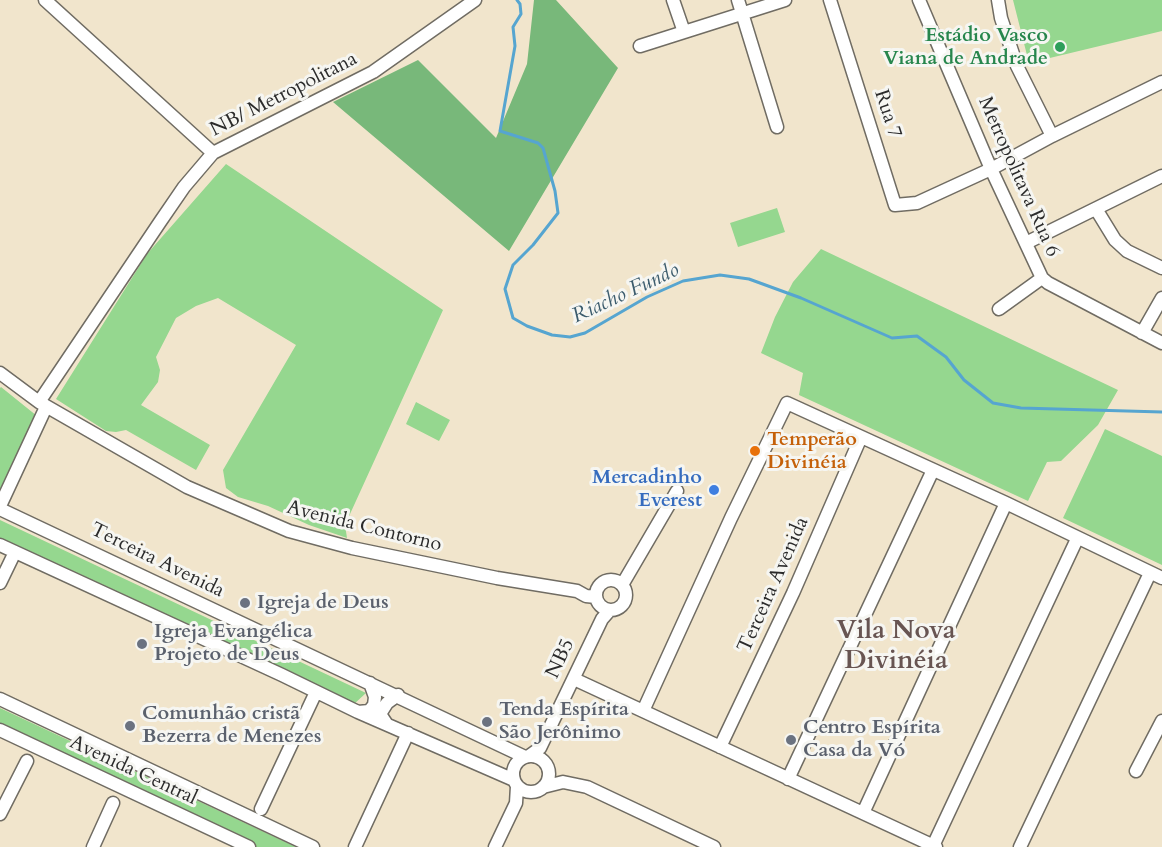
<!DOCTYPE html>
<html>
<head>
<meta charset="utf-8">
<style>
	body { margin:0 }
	canvas { display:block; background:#f1e5cc }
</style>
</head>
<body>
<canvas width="1162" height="847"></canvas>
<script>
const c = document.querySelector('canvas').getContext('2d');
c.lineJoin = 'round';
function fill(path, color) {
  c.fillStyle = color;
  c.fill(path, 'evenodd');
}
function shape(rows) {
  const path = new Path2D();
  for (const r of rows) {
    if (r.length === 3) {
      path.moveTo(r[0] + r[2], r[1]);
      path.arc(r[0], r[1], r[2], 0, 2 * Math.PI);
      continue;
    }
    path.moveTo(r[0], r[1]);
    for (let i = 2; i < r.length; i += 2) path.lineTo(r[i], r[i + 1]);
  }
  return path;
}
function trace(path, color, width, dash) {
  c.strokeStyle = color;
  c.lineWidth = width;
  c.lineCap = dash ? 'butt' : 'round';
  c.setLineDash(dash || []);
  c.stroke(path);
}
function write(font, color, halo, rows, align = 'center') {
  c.font = font + ' Cardo,serif';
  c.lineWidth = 6;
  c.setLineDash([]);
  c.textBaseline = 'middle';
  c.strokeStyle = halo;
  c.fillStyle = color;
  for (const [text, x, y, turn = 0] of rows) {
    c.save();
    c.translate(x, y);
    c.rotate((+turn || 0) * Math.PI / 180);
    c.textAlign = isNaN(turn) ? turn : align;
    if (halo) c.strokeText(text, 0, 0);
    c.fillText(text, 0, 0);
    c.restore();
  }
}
fill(shape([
	[1013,0,1162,0,1162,31,1029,63],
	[226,164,443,310,345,525,347,538,309,525,268,506,238,497,226,488,223,470,296,345,218,298,196,306,176,318,156,357,160,370,158,382,141,405,210,445,196,470,126,430,116,432,106,431,56,399,147,254],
	[777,208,785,232,738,247,730,223],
	[821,249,1118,390,1098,425,1061,461,1047,462,1028,501,799,395,803,373,761,353,775,317,793,282],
	[1,387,37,416,0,496,0,388],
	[416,402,450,420,439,441,406,424],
	[1105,429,1162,456,1162,565,1063,518],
	[0,520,366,693,353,705,0,544],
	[0,708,296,847,255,847,0,728]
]), '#95d78f');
fill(shape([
	[534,0,556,0,618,68,509,251,333,102,418,60,496,138,527,64]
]), '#78b87a');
trace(shape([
	[517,0,520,4,521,14,513,27,515,46,500,131,538,143,543,148,555,191,558,213,533,245,513,265,505,289,513,318,527,326,552,335,570,337,585,333,647,297,683,281,720,275,749,279,801,298,892,338,917,336,946,357,964,380,993,403,1021,408,1162,412]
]), '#56a5d0', 3);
const minor = shape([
	[45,0,213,153],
	[673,0,684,32],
	[738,0,777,127],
	[830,0,895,205,917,203,991,169,1052,136,1162,82],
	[919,0,991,169,1042,278,1048,283,1162,343],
	[998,0,1001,18,1017,66,1052,136],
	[640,46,785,0],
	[1096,209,1115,240,1127,251,1162,268],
	[1026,243,1162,176],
	[999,309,1042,278],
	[1142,333,1162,298],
	[0,373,39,402,187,487,289,531,352,548,497,578,577,591,586,596,596,597],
	[39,402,160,222,184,187,213,153,373,72,475,0],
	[0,506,46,407],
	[0,509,525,757],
	[0,545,282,675,358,712,514,780],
	[611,595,15],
	[0,583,15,552],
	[622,585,677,491],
	[574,679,936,847],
	[0,699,313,847],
	[643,711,731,518,787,403,1006,503,1162,578],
	[358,712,369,711,374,705,375,697,370,683],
	[386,723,380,714,387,703,398,695],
	[0,730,249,847],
	[720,747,793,593,861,437],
	[529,756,540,748,602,619,609,611],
	[531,774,18],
	[1136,771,1162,721],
	[788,779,933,470],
	[543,787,563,782,587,787,714,847],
	[261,809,316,692],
	[863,813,1006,503],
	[0,814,27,761],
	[933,846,1077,539],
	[93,847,113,803],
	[355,847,408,733],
	[495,847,516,803,517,786],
	[1020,847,1150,573]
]);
trace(minor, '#706c63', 15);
trace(minor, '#fff', 12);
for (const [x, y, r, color] of [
	[1060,47,6,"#2e9e5b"],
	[755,451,6,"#e8710a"],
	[714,490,6,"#3f7fe0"],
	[245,603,6,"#6b7280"],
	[142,644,6,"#6b7280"],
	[487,722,6,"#6b7280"],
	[130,726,6,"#6b7280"],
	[791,740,6,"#6b7280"]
]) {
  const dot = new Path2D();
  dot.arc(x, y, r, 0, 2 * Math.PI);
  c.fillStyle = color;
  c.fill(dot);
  trace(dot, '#f6f6f2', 2);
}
write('bold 20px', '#27864d', '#f6f6f2', [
	["Estádio Vasco",1048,36],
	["Viana de Andrade",1048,59]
], 'right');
write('20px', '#2b2b2b', '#f6f6f2', [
	["NB/ Metropolitana",284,95,-27],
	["Rua 7",887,114,72],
	["Metropolitava Rua 6",1018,177,66],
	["Avenida Contorno",364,527,14],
	["Terceira Avenida",157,561,26],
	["Terceira Avenida",774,585,-66],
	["NB5",561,659,-65],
	["Avenida Central",133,771,25]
]);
write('bold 20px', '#c56008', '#f6f6f2', [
	["Temperão",767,440],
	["Divinéia",767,463]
], 'left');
write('bold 20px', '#366cbe', '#f6f6f2', [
	["Mercadinho",702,478],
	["Everest",702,501]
], 'right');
write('bold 20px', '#5b616d', '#f6f6f2', [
	["Igreja de Deus",257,603],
	["Igreja Evangélica",154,632],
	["Projeto de Deus",154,655],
	["Tenda Espírita",499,710],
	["São Jerônimo",499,733],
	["Comunhão cristã",142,714],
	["Bezerra de Menezes",142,737],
	["Centro Espírita",803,728],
	["Casa da Vó",803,751]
], 'left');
write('italic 21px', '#3c5c6d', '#f6f6f2', [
	["Riacho Fundo",626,294,-25]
]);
write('bold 26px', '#685552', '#f6f6f2', [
	["Vila Nova",896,632],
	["Divinéia",896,662]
]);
</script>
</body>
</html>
